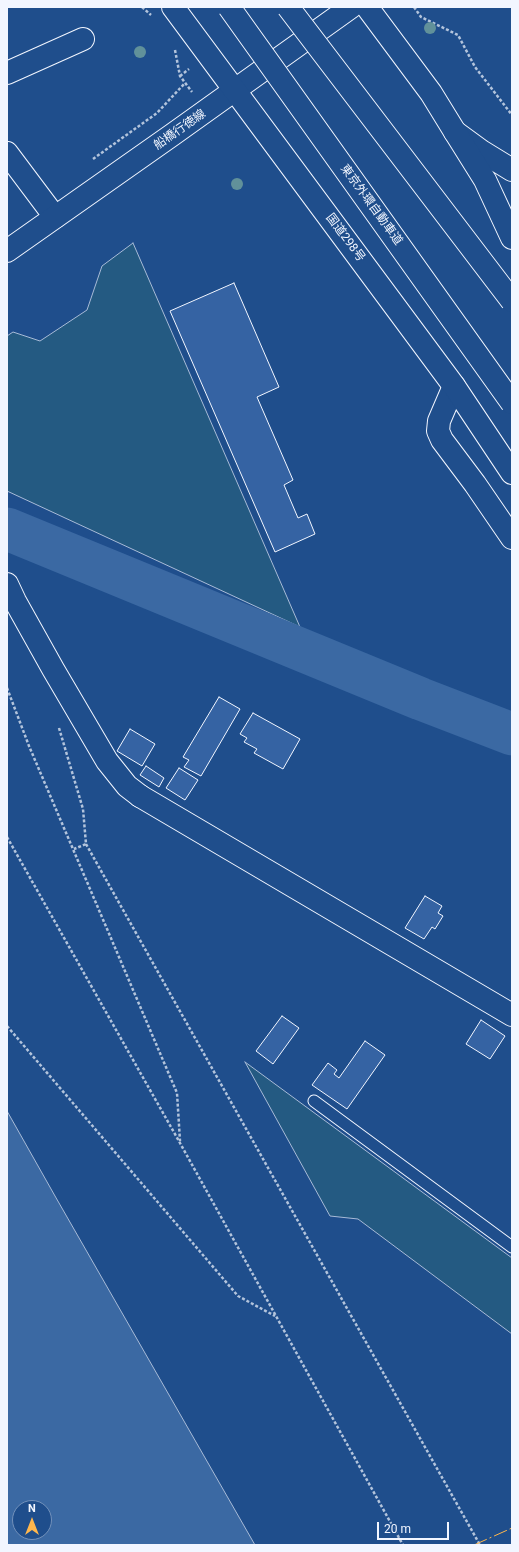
<!DOCTYPE html>
<html>
<head>
<meta charset="utf-8">
<style>
	body { margin:0 }
	#map { position:relative; width:519px; height:1552px; overflow:hidden; background:#1f4e8c; font-family:Roboto,sans-serif }
	canvas { display:block }
	.frame { position:absolute; inset:0; border:8px solid #f2f6ff; pointer-events:none }
	.north { position:absolute; left:12px; top:1500px; width:40px; height:40px; box-sizing:border-box; background:#1f4e8c; border:1px solid #7391ba; border-radius:50%; rotate:0deg; font-size:11px; font-weight:700; line-height:16px; text-align:center; color:#f2f6ff }
	.north::after { content:''; display:block; margin:auto; width:14px; height:18px; background:#ffb74d; clip-path:polygon(50% 0,100% 100%,50% 72%,0 100%) }
	.scale { position:absolute; left:377px; top:1522px; width:72px; height:18px; box-sizing:border-box; border:2px solid #f2f6ff; border-top:0; padding-left:5px; font-size:12px; line-height:14px; white-space:nowrap; color:#f2f6ff; -webkit-text-stroke:3px #1f4e8c; paint-order:stroke }
</style>
</head>
<body>
<div id="map">
<canvas width="519" height="1552"></canvas>
<div class="frame"></div>
<div class="north">N</div>
<div class="scale">20 m</div>
</div>
<script>
const c = document.querySelector('canvas').getContext('2d');
c.lineJoin = 'round';
function fill(path, color) {
  c.fillStyle = color;
  c.fill(path, 'evenodd');
}
function shape(rows) {
  const path = new Path2D();
  for (const r of rows) {
    path.moveTo(r[0], r[1]);
    for (let i = 2; i < r.length; i += 2) path.lineTo(r[i], r[i + 1]);
  }
  return path;
}
function trace(path, color, width, dash) {
  c.strokeStyle = color;
  c.lineWidth = width;
  c.lineCap = dash ? 'butt' : 'round';
  c.setLineDash(dash || []);
  c.stroke(path);
}
function write(font, color, halo, rows, align = 'center') {
  c.font = font + ' Roboto,"Noto Sans JP",sans-serif';
  c.lineWidth = 3;
  c.setLineDash([]);
  c.textBaseline = 'middle';
  c.strokeStyle = halo;
  c.fillStyle = color;
  for (const [text, x, y, turn = 0] of rows) {
    c.save();
    c.translate(x, y);
    c.rotate((+turn || 0) * Math.PI / 180);
    c.textAlign = isNaN(turn) ? turn : align;
    if (halo) c.strokeText(text, 0, 0);
    c.fillText(text, 0, 0);
    c.restore();
  }
}
const green = shape([
	[133,243,300,627,7,491,7,336,13,332,40,341,87,310,102,266,133,243],
	[245,1062,512,1258,512,1334,358,1219,330,1216,245,1062]
]);
fill(green, '#245a82');
trace(green, '#a8bbd7', 1);
const water = shape([
	[7,1111,55,1196,255,1545,7,1545,7,1111],
	[20,1508,44,1508,44,1532,20,1532,20,1508]
]);
fill(water, '#3b69a3');
trace(water, '#a8bbd7', 1);
trace(shape([
	[7,529,421,699,512,734]
]), '#3b69a3', 43);
const building = shape([
	[234,283,279,387,257,397,293,480,284,485,298,518,307,514,315,534,275,552,170,311,234,283],
	[219,697,240,709,201,776,184,767,189,760,183,757,219,697],
	[253,713,300,739,283,769,254,753,257,749,244,742,247,738,240,734,253,713],
	[130,729,155,744,142,766,117,751,130,729],
	[146,766,164,778,159,787,140,775,146,766],
	[179,768,198,780,185,800,166,788,179,768],
	[425,896,442,906,438,913,443,916,435,929,432,927,424,939,405,928,425,896],
	[282,1016,299,1028,273,1064,256,1051,282,1016],
	[481,1020,505,1036,490,1059,466,1044,481,1020],
	[365,1041,385,1055,347,1109,312,1085,328,1063,337,1070,334,1074,339,1078,365,1041]
]);
fill(building, '#3563a3');
trace(building, '#f2f6ff', 1);
const lane = shape([
	[314,1101,512,1247]
]);
const street = shape([
	[7,73,83,39],
	[455,132,481,151,512,170],
	[7,153,55,217],
	[454,386,439,421,438,431,442,440,475,484,512,538],
	[7,584,15,601,53,669,107,761,127,786,140,796]
]);
const secondary = shape([
	[7,251,172,135,351,7],
	[140,796,512,1015]
]);
const highway = shape([
	[173,7,454,386,512,473],
	[367,7,431,93,455,132,485,180,512,238]
]);
trace(lane, '#f2f6ff', 13);
trace(street, '#f2f6ff', 24);
trace(secondary, '#f2f6ff', 24);
trace(highway, '#f2f6ff', 24);
trace(shape([
	[142,7,151,15],
	[414,7,421,17,458,35,475,67,512,115],
	[175,50,180,76,192,92],
	[180,76,189,69],
	[93,159,157,113,185,83],
	[7,688,29,746,177,1093,180,1141],
	[59,728,83,809,86,844,74,849],
	[7,837,180,1143,403,1545],
	[86,844,480,1545],
	[7,1026,238,1296,275,1316]
]), '#b3c4dc', 2.5, [3, 2]);
trace(lane, '#1f4e8c', 11);
trace(street, '#1f4e8c', 22);
trace(secondary, '#1f4e8c', 22);
trace(highway, '#1f4e8c', 22);
const highwayBridge = shape([
	[229,7,512,403],
	[288,7,512,301]
]);
trace(highwayBridge, '#f2f6ff', 24, []);
trace(highwayBridge, '#1f4e8c', 22);
trace(shape([
	[474,1545,512,1528]
]), '#ffb74d', 1, [14, 3, 2, 3]);
c.fillStyle = '#61919a';
for (const [x, y] of [
	[430,28],
	[140,52],
	[237,184]
]) {
  c.beginPath();
  c.arc(x, y, 6, 0, 2 * Math.PI);
  c.fill();
}
write('12px', '#f2f6ff', '#1f4e8c', [
	["船橋行徳線",180,130,-35],
	["東京外環自動車道",371,205,54],
	["国道298号",345,238,53]
]);
</script>
</body>
</html>
